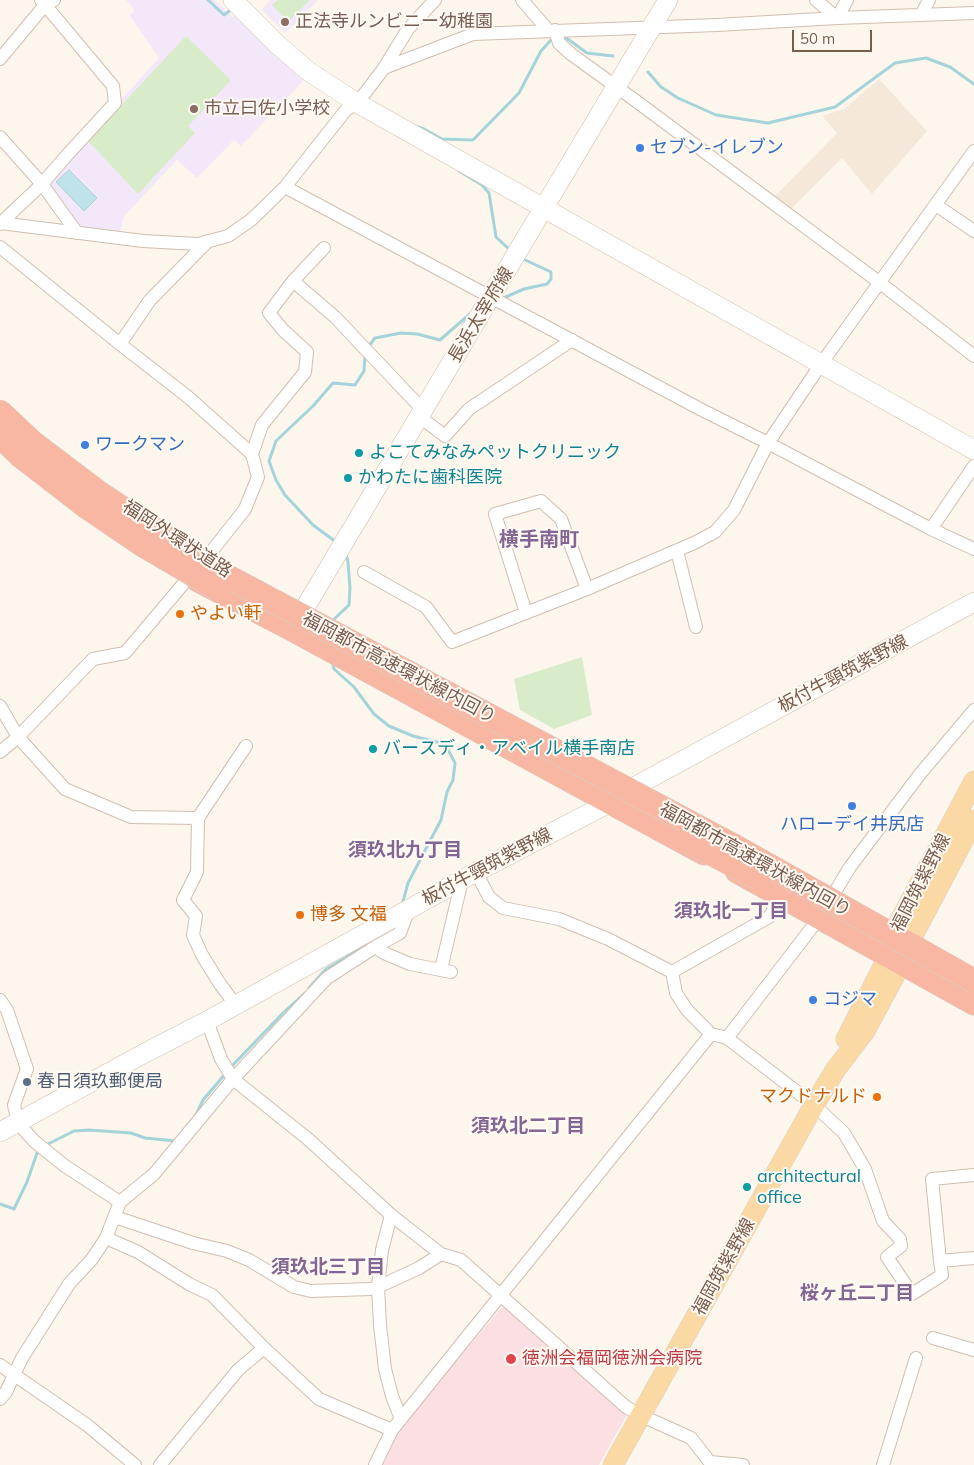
<!DOCTYPE html>
<html>
<head>
<meta charset="utf-8">
<style>
	body { margin:0 }
	#map { position:relative; width:974px; height:1465px; overflow:hidden; background:#fdf6ec; font-family:Mulish,sans-serif }
	canvas { display:block }
	.scale { position:absolute; left:792px; top:30px; width:80px; height:22px; box-sizing:border-box; border:2px solid #7a5c4d; border-top:0; padding-left:6px; font-size:15px; line-height:18px; white-space:nowrap; color:#7a5c4d; -webkit-text-stroke:4px #fffaf3; paint-order:stroke }
</style>
</head>
<body>
<div id="map">
<canvas width="974" height="1465"></canvas>
<div class="scale">50 m</div>
</div>
<script>
const c = document.querySelector('canvas').getContext('2d');
c.lineJoin = 'round';
function fill(path, color) {
  c.fillStyle = color;
  c.fill(path, 'evenodd');
}
function shape(rows) {
  const path = new Path2D();
  for (const r of rows) {
    path.moveTo(r[0], r[1]);
    for (let i = 2; i < r.length; i += 2) path.lineTo(r[i], r[i + 1]);
  }
  return path;
}
function trace(path, color, width, dash) {
  c.strokeStyle = color;
  c.lineWidth = width;
  c.lineCap = dash ? 'butt' : 'round';
  c.setLineDash(dash || []);
  c.stroke(path);
}
function write(font, color, halo, rows, align = 'center') {
  c.font = font + ' Mulish,"Noto Sans JP",sans-serif';
  c.lineWidth = 4;
  c.setLineDash([]);
  c.textBaseline = 'middle';
  c.strokeStyle = halo;
  c.fillStyle = color;
  for (const [text, x, y, turn = 0] of rows) {
    c.save();
    c.translate(x, y);
    c.rotate((+turn || 0) * Math.PI / 180);
    c.textAlign = isNaN(turn) ? turn : align;
    if (halo) c.strokeText(text, 0, 0);
    c.fillText(text, 0, 0);
    c.restore();
  }
}
fill(shape([
	[879,79,927,131,872,194,842,158,787,213,771,200,837,133,822,116,844,109]
]), '#f5e8da');
fill(shape([
	[126,0,214,0,233,17,237,14,306,78,241,146,234,140,197,178,177,160,124,216,120,232,81,227,47,181,159,58,130,16,134,10],
	[270,0,318,0,285,33,262,10]
]), '#f3e8fa');
fill(shape([
	[504,1305,627,1414,599,1465,383,1465,403,1423]
]), '#fbdfe3');
fill(shape([
	[278,0,310,0,288,22,272,5],
	[186,36,231,80,188,126,195,133,138,194,88,141],
	[582,657,592,715,554,729,520,710,514,679]
]), '#d8ecc9');
const water = shape([
	[69,170,97,198,84,211,56,182,69,170]
]);
fill(water, '#bfe3e8');
trace(water, '#a5d3da', 1);
trace(shape([
	[208,0,224,15,232,9],
	[562,38,565,37,587,53,613,56],
	[648,72,661,87,678,98,716,115,768,123,835,107,895,63,926,58,950,67,974,84],
	[415,126,424,129,442,139,473,140,519,93,541,51,552,39,555,39],
	[459,171,482,185,489,193,496,237,510,250],
	[501,299,524,289,547,284,551,279,551,272,521,258],
	[368,347,375,338,401,333,417,334,440,340,471,313],
	[336,542,313,525,285,495,276,480,269,461,276,441,313,406,333,383,355,385,364,371,365,354],
	[331,622,349,605,350,588,348,562,346,554],
	[332,661,334,669,354,687,374,714,389,726,413,736,445,744,455,763,453,780,447,792,441,820,408,883,402,905],
	[309,988,326,969,367,945],
	[230,1068,283,1013,305,993],
	[195,1117,203,1100,226,1073],
	[44,1146,74,1131,89,1130,131,1133,145,1138,176,1141],
	[0,1204,14,1209,27,1182,37,1153,40,1151]
]), '#a5d3da', 3);
const street = shape([
	[522,0,548,30],
	[816,0,837,18,847,0],
	[921,15,929,0],
	[555,30,559,43,571,54,636,101,879,282,974,356],
	[0,59,45,5,54,0],
	[384,68,473,34,717,25,837,18,974,13],
	[0,137,42,184,77,233],
	[285,187,700,409,768,443,931,529,974,549],
	[936,205,974,231],
	[0,223,143,241,198,244,228,236,251,220,285,187,346,110,359,101,384,68,408,29,435,0],
	[0,224,42,184,68,154,115,103,113,86,41,0],
	[208,241,150,300,120,344,188,397,252,454],
	[0,247,120,344],
	[293,281,335,317,424,411],
	[420,417,445,436,469,409,572,340],
	[931,529,974,466],
	[677,551,696,627],
	[204,561,245,509,258,477,252,454,262,425,305,372,307,352,283,330,269,313,293,281,324,248],
	[364,572,426,607,452,642,587,589,694,543,715,532,734,510,768,443,821,364,974,151],
	[526,613,495,514,541,501,561,519,587,589],
	[0,706,18,737,65,789,131,817,198,818],
	[0,752,18,737,93,659,125,653,190,576],
	[476,872,489,897,503,908,559,919,608,939,672,972,676,993,687,1010,711,1034,727,1038,814,1105,844,1133,865,1169,883,1221,900,1239,901,1246,887,1257,912,1294,942,1275,940,1261],
	[409,909,400,933,375,947,384,953,410,964,451,972],
	[441,969,462,880],
	[672,972,769,917,782,896],
	[0,1000,7,1010,27,1069,14,1105,18,1123,34,1141,65,1166,120,1202],
	[235,1004,220,984,202,955,193,935,196,916,183,900,197,872,198,818,246,746],
	[207,1021,221,1059,233,1079,308,1139,391,1215,441,1254,461,1260,626,1407,640,1415,691,1438,712,1465],
	[727,1038,820,917,850,867,920,774,974,710],
	[974,1175,932,1179,940,1261,974,1258],
	[391,1215,382,1250,378,1287,380,1325,385,1369,392,1396,401,1419],
	[115,1217,193,1243,227,1251,249,1260,294,1287,311,1291,370,1289,378,1287,419,1268,441,1254],
	[106,1238,138,1252,189,1284,212,1295,264,1348,238,1370,160,1465],
	[933,1338,974,1350],
	[264,1348,319,1399,392,1430],
	[0,1365,87,1425,135,1465],
	[0,1399,6,1392,22,1358,69,1284,92,1259,106,1238,120,1202,154,1174,233,1079,327,978,375,947],
	[710,1462,743,1465],
	[375,1465,392,1430,711,1034],
	[883,1465,916,1358]
]);
const secondary = shape([
	[233,0,278,45,308,71,357,103,974,450],
	[294,626,668,0],
	[0,1132,143,1054,207,1021,476,872,611,802,632,788,974,602]
]);
const primary = shape([
	[846,1039,889,955,895,930,974,781],
	[613,1465,814,1105,836,1069,865,1031,902,962,910,941,974,820]
]);
const highway = shape([
	[198,580,292,629,704,853],
	[737,871,974,1003]
]);
trace(street, '#d1beb0', 14);
trace(secondary, '#d6c0b0', 20);
trace(primary, '#dad1cd', 21);
trace(highway, '#dad1cd', 25);
trace(street, '#fff', 12);
trace(secondary, '#fff', 19);
trace(primary, '#fbd9a5', 20);
trace(highway, '#f7b7a3', 24);
const highwayBridge = shape([
	[0,412,33,443,99,493,219,572,732,845,974,981],
	[0,436,21,456,87,507,143,545,218,589],
	[686,840,758,878]
]);
trace(highwayBridge, '#dad1cd', 25, []);
trace(highwayBridge, '#f7b7a3', 24);
for (const [x, y, r, color] of [
	[285,22,5,"#8d6e63"],
	[194,109,5,"#8d6e63"],
	[640,148,5,"#3f7fe0"],
	[85,445,5,"#3f7fe0"],
	[359,453,5,"#0f9aa8"],
	[348,478,5,"#0f9aa8"],
	[180,614,5,"#e8710a"],
	[373,749,5,"#0f9aa8"],
	[852,806,5,"#3f7fe0"],
	[300,915,5,"#e8710a"],
	[813,1000,5,"#3f7fe0"],
	[27,1082,5,"#5c6f8a"],
	[877,1097,5,"#e8710a"],
	[747,1187,5,"#0f9aa8"],
	[511,1359,6,"#e0444e"]
]) {
  const dot = new Path2D();
  dot.arc(x, y, r, 0, 2 * Math.PI);
  c.fillStyle = color;
  c.fill(dot);
  trace(dot, '#fffaf3', 2);
}
write('18px', '#785e54', '#fffaf3', [
	["正法寺ルンビニー幼稚園",295,22],
	["市立曰佐小学校",204,109]
], 'left');
write('18px', '#366cbe', '#fffaf3', [
	["セブン-イレブン",650,148],
	["ワークマン",95,445],
	["ハローデイ井尻店",852,825,"center"],
	["コジマ",823,1000]
], 'left');
write('18px', '#7a5c4d', '#fffaf3', [
	["長浜太宰府線",481,315,-59],
	["福岡外環状道路",177,539,33],
	["福岡都市高速環状線内回り",399,668,28],
	["板付牛頸筑紫野線",843,674,-28],
	["福岡都市高速環状線内回り",755,860,29],
	["板付牛頸筑紫野線",487,867,-28],
	["福岡筑紫野線",921,883,-63],
	["福岡筑紫野線",724,1267,-61]
]);
write('18px', '#0d838f', '#fffaf3', [
	["よこてみなみペットクリニック",369,453],
	["かわたに歯科医院",358,478],
	["バースディ・アベイル横手南店",383,749],
	["architectural",757,1177],
	["office",757,1198]
], 'left');
write('18px', '#c56008', '#fffaf3', [
	["やよい軒",190,614],
	["博多 文福",310,915],
	["マクドナルド",867,1097,"right"]
], 'left');
write('18px', '#4e5e75', '#fffaf3', [
	["春日須玖郵便局",37,1082]
], 'left');
write('18px', '#be3a42', '#fffaf3', [
	["徳洲会福岡徳洲会病院",522,1359]
], 'left');
write('bold 19px', '#846695', '#fffaf3', [
	["須玖北九丁目",405,850],
	["須玖北一丁目",731,911],
	["須玖北二丁目",528,1126],
	["須玖北三丁目",328,1267],
	["桜ヶ丘二丁目",857,1293]
]);
write('bold 20px', '#846695', '#fffaf3', [
	["横手南町",539,540]
]);
</script>
</body>
</html>
